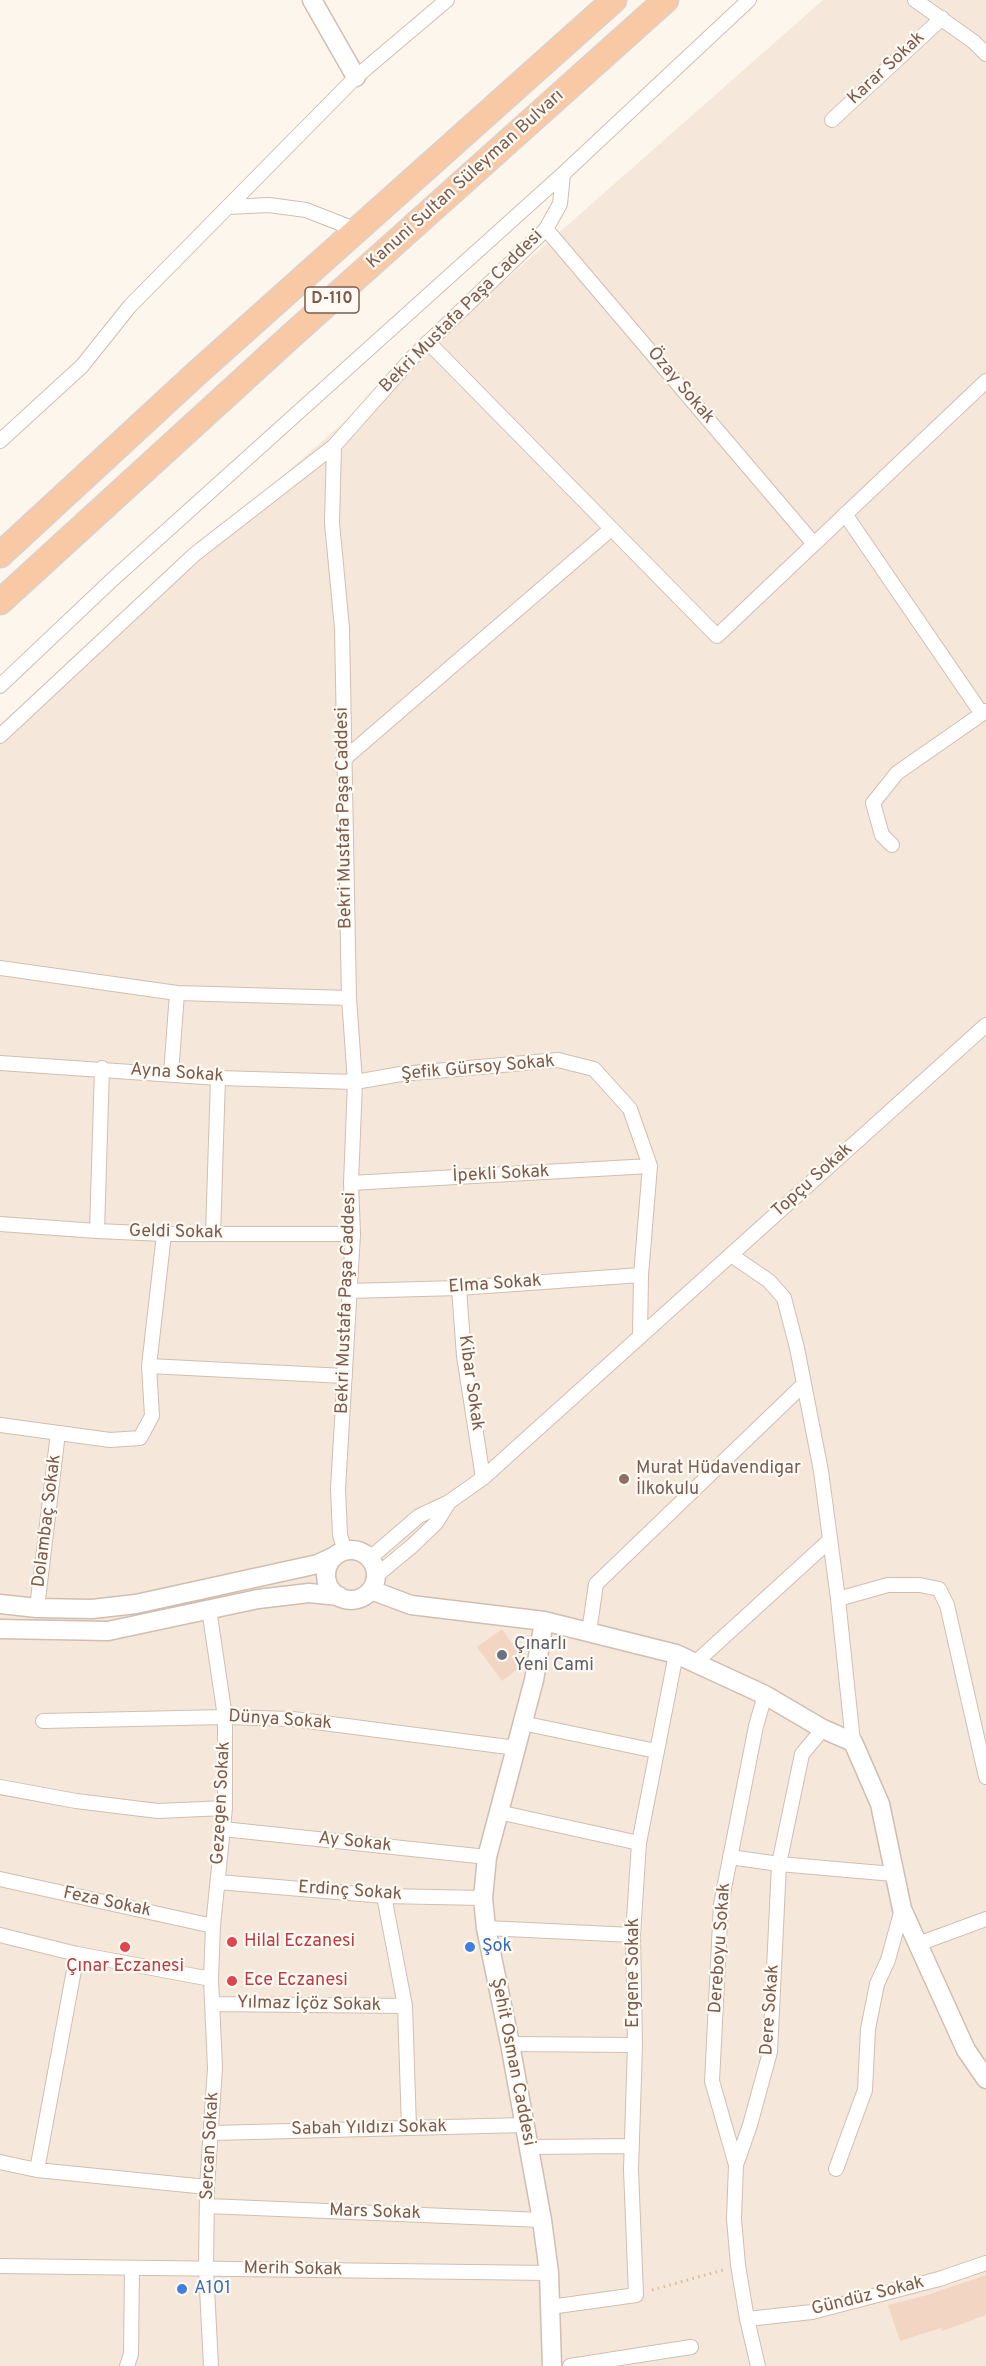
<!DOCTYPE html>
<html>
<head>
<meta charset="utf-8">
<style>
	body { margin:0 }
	canvas { display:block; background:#fdf6ec }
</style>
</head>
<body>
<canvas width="986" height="2366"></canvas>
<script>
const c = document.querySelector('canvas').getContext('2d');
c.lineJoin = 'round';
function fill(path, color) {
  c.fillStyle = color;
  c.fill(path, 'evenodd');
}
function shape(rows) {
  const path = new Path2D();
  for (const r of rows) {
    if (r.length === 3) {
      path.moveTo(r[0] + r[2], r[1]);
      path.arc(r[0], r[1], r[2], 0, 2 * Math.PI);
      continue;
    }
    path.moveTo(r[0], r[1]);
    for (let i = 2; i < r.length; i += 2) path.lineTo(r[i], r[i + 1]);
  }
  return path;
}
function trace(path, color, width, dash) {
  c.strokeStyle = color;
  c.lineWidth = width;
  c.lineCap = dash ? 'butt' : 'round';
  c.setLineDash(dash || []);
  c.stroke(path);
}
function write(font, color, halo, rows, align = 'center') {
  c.font = font + ' Overpass,sans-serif';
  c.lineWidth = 4.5;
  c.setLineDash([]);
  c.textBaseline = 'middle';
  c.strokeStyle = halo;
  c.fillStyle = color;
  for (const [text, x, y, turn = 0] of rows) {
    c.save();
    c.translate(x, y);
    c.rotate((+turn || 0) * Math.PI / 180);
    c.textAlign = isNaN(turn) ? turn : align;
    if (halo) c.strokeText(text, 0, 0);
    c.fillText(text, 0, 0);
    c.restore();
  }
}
fill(shape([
	[823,0,986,0,986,2366,0,2366,0,725]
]), '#f5e8da');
fill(shape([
	[502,1629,526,1663,502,1681,477,1647],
	[986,2275,986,2315,942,2331,941,2328,900,2341,888,2305,927,2295]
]), '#f3d5c3');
const minor = shape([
	[915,0,974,42,986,54],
	[832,120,942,18],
	[228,207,269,205,306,210,357,230],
	[546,229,814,544],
	[428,342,717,636,986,381],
	[0,441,82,366,130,306,356,77,447,0],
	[845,514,982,714],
	[0,686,113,579,563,174,749,0],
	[0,736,195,554,334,446],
	[343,760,611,529],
	[892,845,882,835,873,803,897,773,986,711],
	[0,968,177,993,349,998],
	[0,1063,218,1078,355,1082,401,1074,558,1060,594,1069,630,1109,650,1166,641,1275,640,1337],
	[171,1074,177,993],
	[351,1183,650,1166],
	[0,1224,97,1231,164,1234,353,1234],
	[97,1231,102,1068],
	[213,1234,218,1078],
	[731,1255,769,1281,784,1298,797,1348,821,1471,838,1599],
	[459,1288,464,1356,483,1478],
	[348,1291,459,1288,641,1275],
	[149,1366,345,1376],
	[0,1425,110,1440,140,1438,152,1416,149,1366,164,1234],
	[345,1551,340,1535,338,1489,353,1234,351,1183,355,1082,349,998,342,628,332,523,334,446,413,357,546,229,560,204,563,174],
	[370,1558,419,1516,449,1502,483,1478,986,1025],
	[377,1575,412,1546,436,1523,449,1502],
	[37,1608,58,1433],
	[209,1609,225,1717,225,1808,213,1926,211,1979,215,2068,207,2187,206,2269,211,2366],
	[589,1632,596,1584,804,1384],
	[695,1663,830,1540],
	[43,1721,225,1717,293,1719,516,1748],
	[522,1723,656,1751],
	[853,1742,838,1599,888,1585,920,1585,939,1589,947,1605,986,1777],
	[0,1787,76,1801,158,1811,225,1808],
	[498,1812,639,1843],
	[223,1829,487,1857],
	[730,1857,779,1864,893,1874],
	[0,1879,213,1926],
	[218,1882,384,1896,483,1898],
	[384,1896,405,2006,409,2128],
	[486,1928,633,1935],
	[0,1935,77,1954,211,1979],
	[918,1944,986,1919],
	[213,2004,405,2006],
	[510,2044,635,2045],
	[213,2133,525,2125],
	[529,2147,631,2146],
	[0,2162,37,2170,207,2187],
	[736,2165,712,2081,721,1904,756,1726,765,1695],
	[836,2169,865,2090,868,2029,877,1984,888,1960,902,1909],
	[37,2170,77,1954],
	[207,2206,542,2220],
	[0,2266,549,2273],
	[550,2307,636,2295,631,2170,635,2045,633,1935,639,1843,676,1654],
	[747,2319,812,2312,939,2279,986,2263],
	[127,2366,131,2354,132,2268],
	[570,2366,691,2347],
	[758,2366,747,2319,738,2265,734,2219,736,2165,750,2125,770,2052,779,1864,802,1754,823,1729]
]);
const tertiary = shape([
	[312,0,356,77],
	[351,1575,25],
	[371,1590,411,1605,544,1621,676,1654,765,1695,823,1729,853,1742,880,1804,902,1909,966,2050,986,2079],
	[0,1604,37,1608,92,1609,136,1604,318,1564,335,1556],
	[544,1621,534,1680,487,1857,483,1898,486,1928,510,2044,542,2220,549,2273,552,2366],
	[0,1629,108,1631,258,1599,309,1593,339,1596]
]);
const trunk = shape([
	[0,555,197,373,614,0],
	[0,602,290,337,666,0]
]);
trace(minor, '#d1beb0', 16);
trace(tertiary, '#d1beb0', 21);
trace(trunk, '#dad1cd', 27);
trace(shape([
	[652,2290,723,2270]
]), '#d9b8a5', 3, [1.5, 4.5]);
trace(minor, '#fff', 14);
trace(tertiary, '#fff', 18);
trace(trunk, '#f9c8a4', 24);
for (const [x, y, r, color] of [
	[624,1479,6,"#8d6e63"],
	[502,1655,6,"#6b7280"],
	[232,1942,6,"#e0444e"],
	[125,1947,6,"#e0444e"],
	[470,1947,6,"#3f7fe0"],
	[232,1981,6,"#e0444e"],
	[182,2289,6,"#3f7fe0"]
]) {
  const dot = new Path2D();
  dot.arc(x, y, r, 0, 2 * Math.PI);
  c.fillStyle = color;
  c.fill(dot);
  trace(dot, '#fffaf3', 2);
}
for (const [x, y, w] of [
	[332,300,54]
]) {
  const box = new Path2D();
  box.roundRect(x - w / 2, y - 13, w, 26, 4.5);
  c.fillStyle = '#fffaf3';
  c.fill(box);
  trace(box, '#7a5c4d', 1.5);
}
write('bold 16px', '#7a5c4d', null, [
	["D-110",332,300]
]);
write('18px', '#7a5c4d', '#fffaf3', [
	["Karar Sokak",887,69,-43],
	["Kanuni Sultan Süleyman Bulvarı",466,180,-42],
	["Bekri Mustafa Paşa Caddesi",462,312,-45],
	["Özay Sokak",680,386,50],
	["Bekri Mustafa Paşa Caddesi",345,818,-91],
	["Şefik Gürsoy Sokak",478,1069,-5],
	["Ayna Sokak",177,1074,4],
	["İpekli Sokak",501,1175,-3],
	["Topçu Sokak",813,1181,-42],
	["Geldi Sokak",176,1233,1],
	["Elma Sokak",495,1285,-4],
	["Bekri Mustafa Paşa Caddesi",347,1303,-88],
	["Kibar Sokak",470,1383,82],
	["Dolambaç Sokak",48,1521,-83],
	["Dünya Sokak",280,1721,4],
	["Gezegen Sokak",222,1803,-87],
	["Ay Sokak",355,1843,6],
	["Erdinç Sokak",350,1892,4],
	["Feza Sokak",107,1903,12],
	["Dereboyu Sokak",721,1948,-86],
	["Ergene Sokak",634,1973,-90],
	["Yılmaz İçöz Sokak",309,2005,1],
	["Dere Sokak",771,2010,-86],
	["Şehit Osman Caddesi",512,2062,79],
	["Sabah Yıldızı Sokak",369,2129,-1],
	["Sercan Sokak",211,2146,-87],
	["Mars Sokak",375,2213,2],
	["Merih Sokak",293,2270,1],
	["Gündüz Sokak",868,2297,-14]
]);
write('18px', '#785e54', '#fffaf3', [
	["Murat Hüdavendigar",636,1469],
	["İlkokulu",636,1490]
], 'left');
write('18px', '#5b616d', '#fffaf3', [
	["Çınarlı",514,1645],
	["Yeni Cami",514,1666]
], 'left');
write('18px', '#be3a42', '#fffaf3', [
	["Hilal Eczanesi",244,1942],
	["Çınar Eczanesi",125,1967,"center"],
	["Ece Eczanesi",244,1981]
], 'left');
write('18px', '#366cbe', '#fffaf3', [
	["Şok",482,1947],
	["A101",194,2289]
], 'left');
</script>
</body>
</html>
